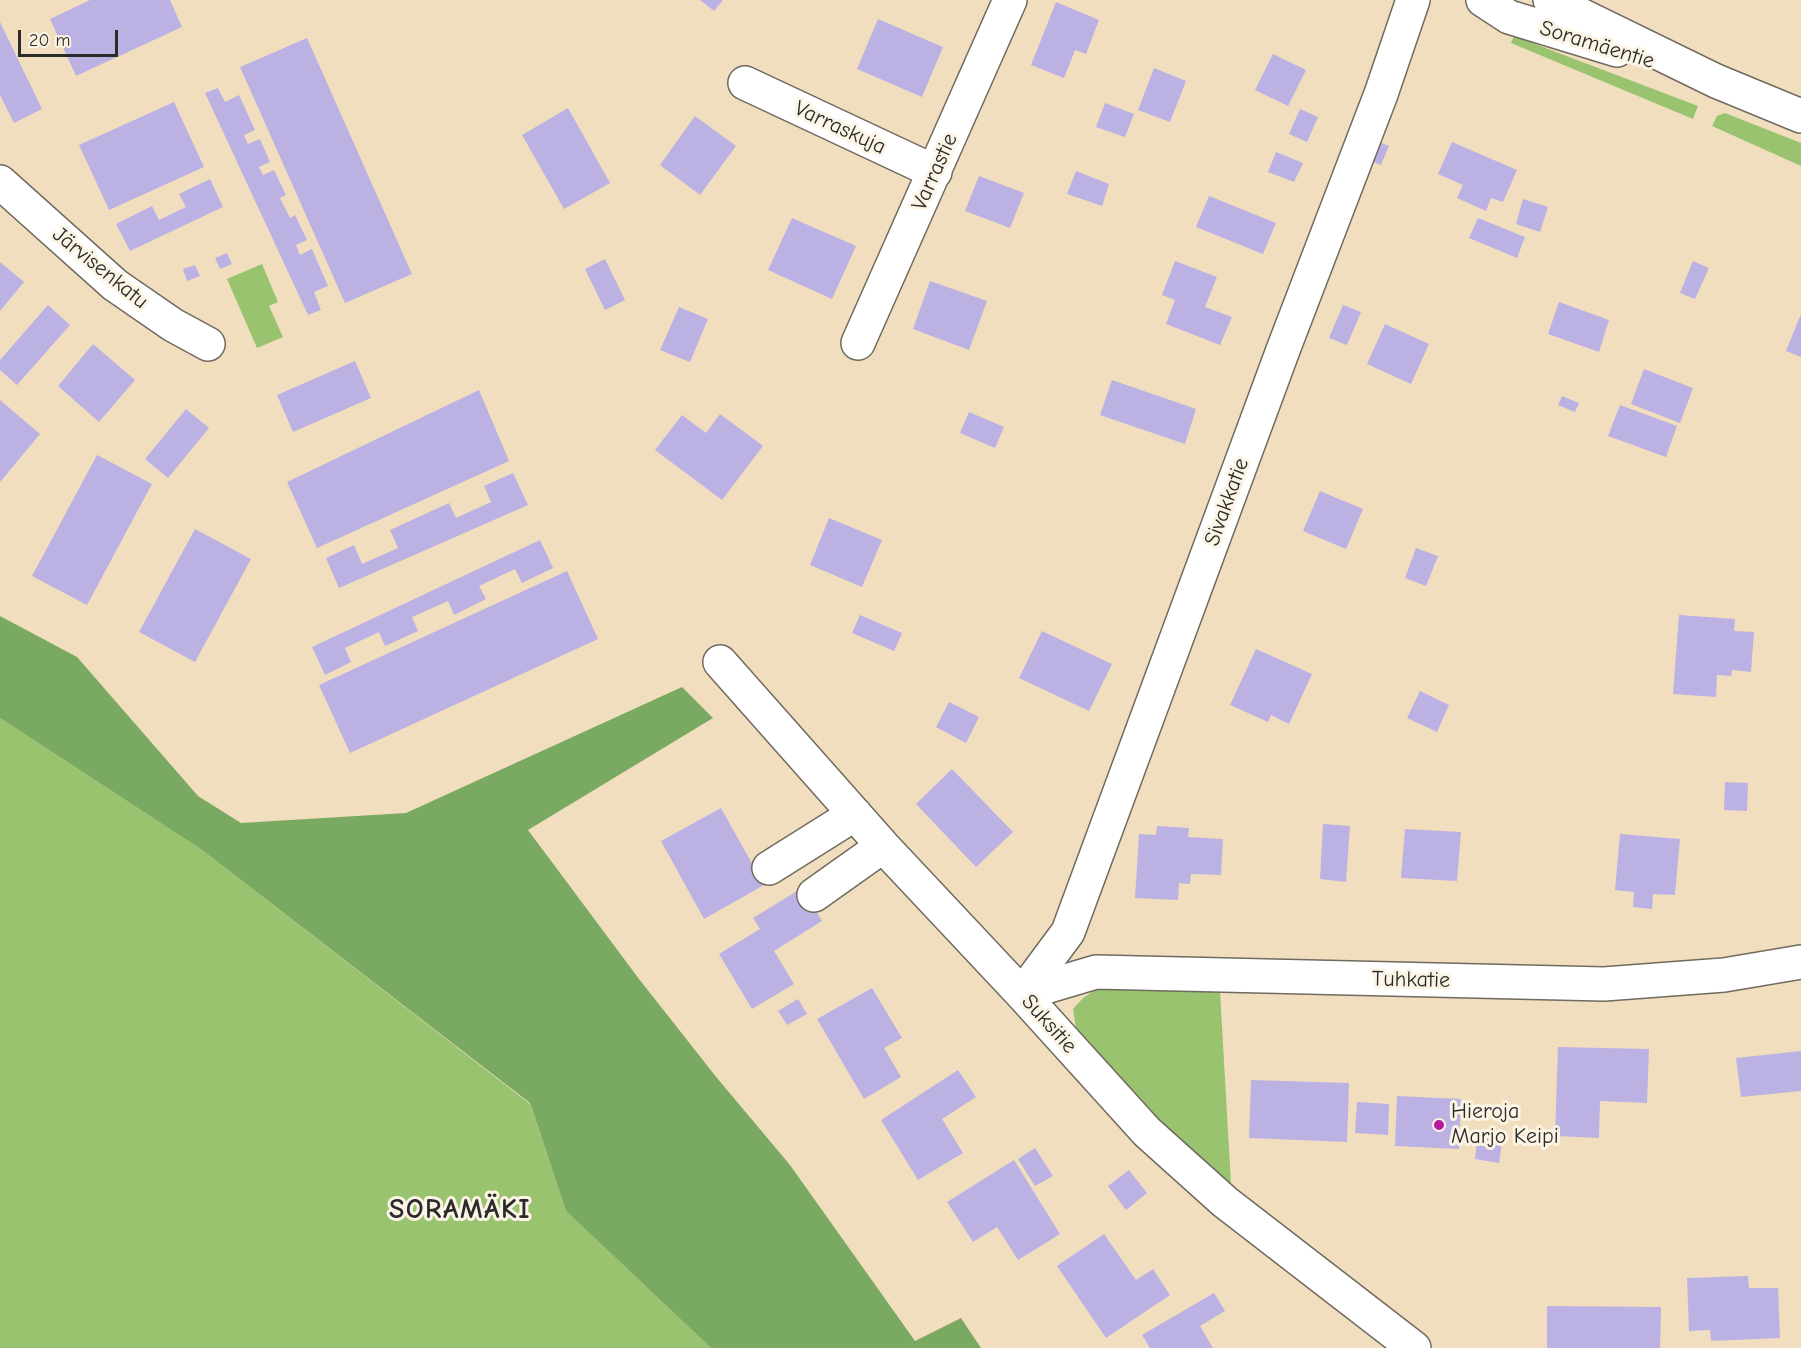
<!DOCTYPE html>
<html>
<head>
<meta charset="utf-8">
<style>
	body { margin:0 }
	#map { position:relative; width:1801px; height:1348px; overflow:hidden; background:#f1debf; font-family:"Comic Neue",sans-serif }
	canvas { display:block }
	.scale { position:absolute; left:18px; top:30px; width:100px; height:27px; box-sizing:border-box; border:3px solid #2b2b2b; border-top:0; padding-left:8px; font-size:18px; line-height:21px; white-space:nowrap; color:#2b2b2b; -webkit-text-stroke:4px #fcf5e5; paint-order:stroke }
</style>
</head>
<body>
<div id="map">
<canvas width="1801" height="1348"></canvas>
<div class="scale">20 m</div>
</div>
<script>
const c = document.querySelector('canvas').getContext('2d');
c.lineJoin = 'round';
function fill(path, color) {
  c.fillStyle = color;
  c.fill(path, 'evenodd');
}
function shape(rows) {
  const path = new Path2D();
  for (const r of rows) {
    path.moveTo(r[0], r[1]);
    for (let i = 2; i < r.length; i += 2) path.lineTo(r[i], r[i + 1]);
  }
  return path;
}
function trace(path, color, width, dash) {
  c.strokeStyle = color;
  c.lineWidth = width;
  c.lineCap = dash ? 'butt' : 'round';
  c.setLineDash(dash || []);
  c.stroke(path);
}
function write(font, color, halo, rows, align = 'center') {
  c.font = font + ' "Comic Neue",sans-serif';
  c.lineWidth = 6;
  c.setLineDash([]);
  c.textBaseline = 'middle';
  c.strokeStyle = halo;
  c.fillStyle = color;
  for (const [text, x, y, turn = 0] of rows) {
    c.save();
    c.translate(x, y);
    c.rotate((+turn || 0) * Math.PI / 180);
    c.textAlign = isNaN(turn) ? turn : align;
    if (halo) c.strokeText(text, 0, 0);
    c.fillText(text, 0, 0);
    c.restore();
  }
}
fill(shape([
	[1514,36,1698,106,1693,119,1511,43],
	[1725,113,1801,143,1801,166,1712,126,1717,116],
	[262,264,278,302,269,306,283,337,257,348,227,279],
	[0,718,202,850,530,1104,566,1211,711,1348,0,1348],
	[1098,988,1220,991,1231,1184,1167,1130,1093,1053,1076,1028,1073,1009,1083,998]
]), '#99c36f');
fill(shape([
	[0,616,77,657,198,796,241,823,406,813,682,687,713,718,528,830,639,979,717,1078,790,1165,915,1341,961,1318,981,1348,711,1348,566,1211,530,1103,202,850,0,718]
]), '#7aa962');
fill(shape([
	[90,0,170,0,182,27,76,76,50,19],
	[700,0,723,0,714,11],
	[1056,2,1099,20,1086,54,1075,50,1064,78,1031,65],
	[878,19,943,47,922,97,857,69],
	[0,22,42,109,14,123,0,95],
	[307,38,412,274,345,303,240,67],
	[1273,54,1306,70,1288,106,1255,90],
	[1154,68,1186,81,1170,122,1138,110],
	[218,88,225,102,239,95,255,130,244,135,248,144,260,139,270,162,259,167,263,175,274,170,286,195,280,198,290,218,295,215,307,240,296,245,300,255,312,249,328,286,314,292,321,310,308,315,205,93],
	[174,102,204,167,109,210,79,145],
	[1105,103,1134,114,1125,137,1096,127],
	[568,108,610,183,564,209,522,135],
	[1300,109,1318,117,1307,142,1289,134],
	[695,116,736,146,700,195,660,165],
	[1374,140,1389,146,1381,165,1366,159],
	[1452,142,1517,170,1503,202,1491,198,1486,211,1457,198,1463,185,1438,174],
	[1276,152,1303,163,1294,182,1268,172],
	[1076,171,1109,184,1102,206,1067,194],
	[979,176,1024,193,1010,228,965,211],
	[210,179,223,207,130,251,116,224,152,206,159,220,186,207,179,194],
	[1209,196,1276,223,1263,254,1196,227],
	[1523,199,1548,207,1540,232,1516,224],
	[792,218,856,246,832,299,768,270],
	[1478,218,1525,237,1517,258,1469,238],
	[227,253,232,264,220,269,215,258],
	[605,259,625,300,605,310,585,269],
	[1175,261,1217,277,1205,307,1232,317,1220,345,1166,324,1175,300,1162,295],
	[1693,261,1709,268,1695,299,1680,293],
	[0,262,24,282,0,311],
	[195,265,200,276,187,281,183,269],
	[930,281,987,301,969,350,913,329],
	[1559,302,1609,320,1599,352,1548,334],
	[48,305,70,325,17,385,0,370,0,360],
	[1343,305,1361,312,1347,345,1329,338],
	[679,307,708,319,690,362,660,350],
	[1801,314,1801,357,1786,351],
	[1385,324,1429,344,1411,384,1367,364],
	[93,344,135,380,99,422,58,386],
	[355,361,371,398,293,432,277,395],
	[1644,369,1693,388,1680,423,1631,404],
	[1112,380,1196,409,1185,444,1100,415],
	[479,390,509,461,317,548,287,482],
	[1562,396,1579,403,1575,412,1558,405],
	[0,400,40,434,0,482],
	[1620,405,1677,426,1666,457,1608,436],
	[186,409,209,428,168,478,145,459],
	[969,412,1004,427,995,448,960,433],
	[720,414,763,446,722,500,655,450,682,415,706,433],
	[97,455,152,484,87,605,32,576],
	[513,473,528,505,339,588,326,558,354,545,362,564,398,548,390,530,449,503,456,518,491,502,484,486],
	[1320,491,1363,509,1346,549,1303,531],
	[829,518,882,540,862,587,810,565],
	[195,529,251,559,195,662,139,632],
	[540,540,553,568,522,583,515,569,479,586,486,599,454,615,448,601,412,617,418,631,385,646,379,632,345,648,351,662,325,675,312,647],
	[1416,548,1438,556,1426,586,1405,578],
	[567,571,598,639,350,753,319,685],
	[860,615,902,633,894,651,852,633],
	[1679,615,1735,619,1734,631,1754,632,1751,672,1732,670,1731,676,1717,675,1716,697,1673,694],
	[1042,631,1112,664,1089,711,1019,678],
	[1256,649,1312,674,1289,724,1271,715,1268,722,1230,705],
	[1420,691,1449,705,1437,732,1407,718],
	[949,702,979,717,966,743,936,727],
	[952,769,1013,832,976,867,916,804],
	[1725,782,1748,783,1747,811,1724,810],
	[721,808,764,885,704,919,661,841],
	[1323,824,1350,826,1346,882,1320,879],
	[1157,826,1189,828,1188,837,1223,839,1221,875,1191,874,1190,884,1179,883,1178,900,1135,898,1139,834,1156,835],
	[1405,829,1461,832,1457,881,1401,878],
	[1620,834,1680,839,1675,895,1653,894,1652,909,1633,907,1634,892,1615,890],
	[802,888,822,921,774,951,794,984,752,1009,719,954,760,929,753,918],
	[872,988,902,1038,884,1048,901,1077,864,1099,817,1019],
	[798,999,807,1014,787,1025,778,1011],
	[1558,1047,1649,1049,1647,1103,1600,1101,1599,1138,1555,1136],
	[1801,1051,1801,1091,1741,1097,1736,1058],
	[958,1070,976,1097,942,1119,963,1153,918,1180,881,1120],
	[1251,1080,1349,1083,1347,1142,1249,1138],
	[1397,1096,1461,1099,1459,1149,1395,1146],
	[1357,1102,1389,1104,1388,1135,1355,1133],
	[1478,1132,1503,1135,1499,1163,1475,1159],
	[1035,1148,1053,1176,1035,1186,1018,1159],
	[1014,1160,1060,1234,1018,1260,997,1227,973,1242,947,1202],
	[1129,1170,1147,1193,1126,1210,1108,1186],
	[1104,1234,1136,1280,1153,1269,1170,1295,1106,1338,1057,1266],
	[1748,1276,1749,1288,1778,1288,1780,1338,1711,1341,1710,1330,1689,1331,1687,1278],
	[1214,1293,1225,1311,1200,1326,1213,1348,1150,1348,1142,1335],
	[1547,1306,1661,1307,1660,1348,1547,1348]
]), '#bcb1e3');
const minor = shape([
	[1483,0,1509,17,1617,50],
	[1550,0,1716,81,1801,116],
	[745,83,935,172],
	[0,182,115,285,173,325,208,344],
	[858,343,1010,0],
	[720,662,883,846,1022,994,1147,1132,1225,1202,1414,1348],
	[769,868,855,814],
	[814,895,883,846],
	[1022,994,1068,932,1283,350,1381,94,1413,0],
	[1022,994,1096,972,1604,984,1724,975,1801,962]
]);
trace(minor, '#706a5f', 36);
trace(minor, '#fff', 33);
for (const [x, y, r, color] of [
	[1439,1125,6,"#b5179e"]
]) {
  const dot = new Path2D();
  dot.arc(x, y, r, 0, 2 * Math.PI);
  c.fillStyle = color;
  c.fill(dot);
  trace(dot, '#fcf5e5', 2);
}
write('22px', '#2b2b2b', '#fcf5e5', [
	["Soramäentie",1597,45,17],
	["Varraskuja",840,128,25],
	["Varrastie",935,172,-66],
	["Järvisenkatu",100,268,39],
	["Sivakkatie",1227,502,-70],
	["Tuhkatie",1411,980,1],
	["Suksitie",1049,1024,48]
]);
write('22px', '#2b2b2b', '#fcf5e5', [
	["Hieroja",1451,1112],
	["Marjo Keipi",1451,1137]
], 'left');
c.letterSpacing = '1.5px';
write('bold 28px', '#2b2b2b', '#fcf5e5', [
	["SORAMÄKI",460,1210]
]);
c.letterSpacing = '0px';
</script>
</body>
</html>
